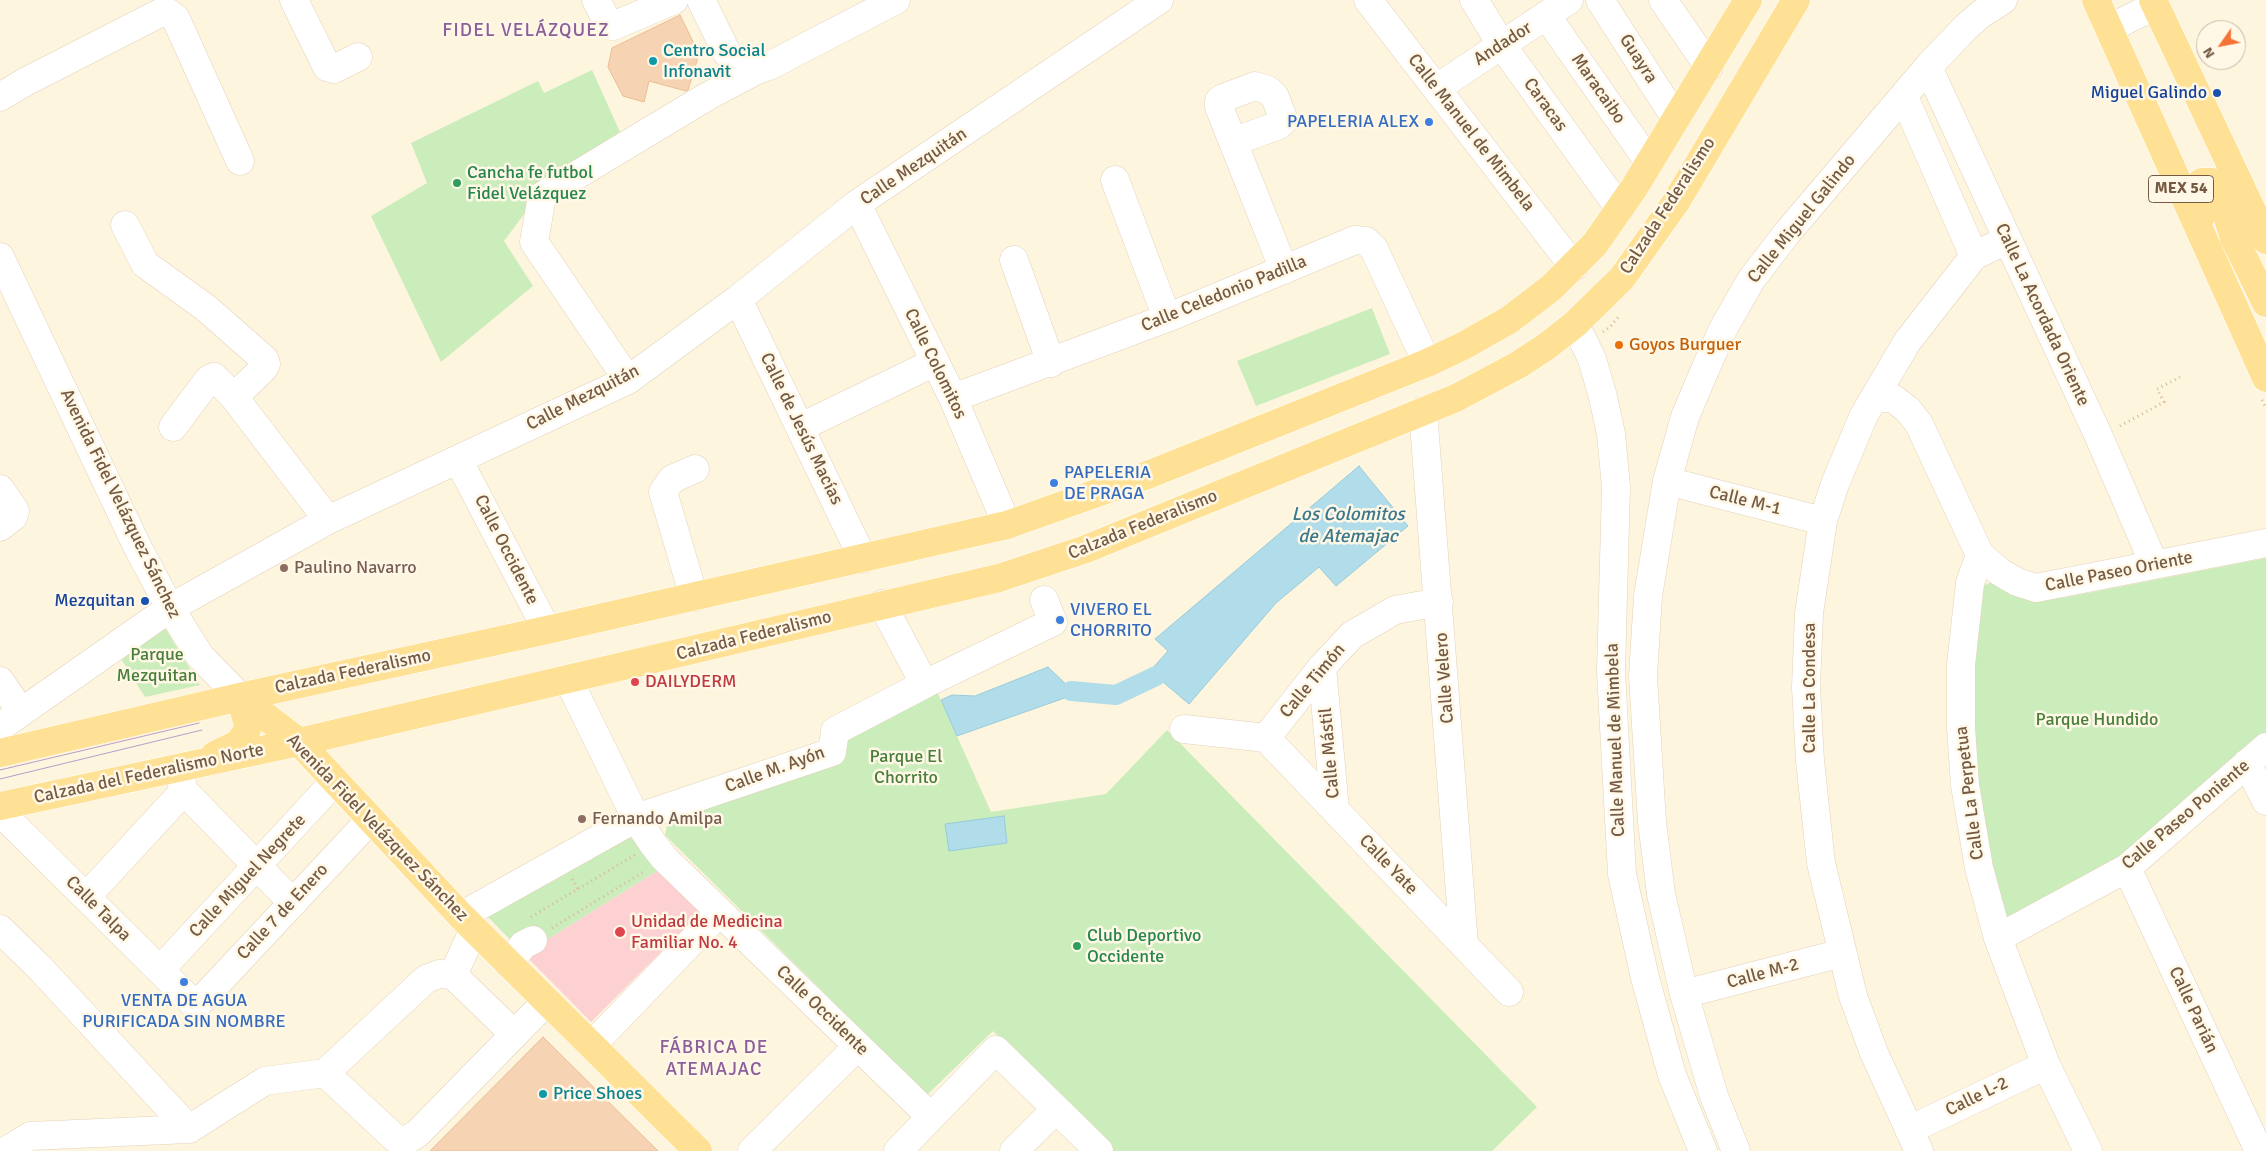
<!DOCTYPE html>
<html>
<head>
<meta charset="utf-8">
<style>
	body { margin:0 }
	#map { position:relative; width:2266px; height:1151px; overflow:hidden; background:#fef5de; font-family:Signika,sans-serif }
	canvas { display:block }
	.north { position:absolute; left:2196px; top:20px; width:50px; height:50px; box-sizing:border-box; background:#fff8e7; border:1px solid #c8b9a6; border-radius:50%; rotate:237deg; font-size:14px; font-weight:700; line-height:20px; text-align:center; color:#765b44 }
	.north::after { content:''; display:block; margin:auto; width:18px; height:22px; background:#f47337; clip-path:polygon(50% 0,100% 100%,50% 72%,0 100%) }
</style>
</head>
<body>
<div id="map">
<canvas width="2266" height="1151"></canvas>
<div class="north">N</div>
</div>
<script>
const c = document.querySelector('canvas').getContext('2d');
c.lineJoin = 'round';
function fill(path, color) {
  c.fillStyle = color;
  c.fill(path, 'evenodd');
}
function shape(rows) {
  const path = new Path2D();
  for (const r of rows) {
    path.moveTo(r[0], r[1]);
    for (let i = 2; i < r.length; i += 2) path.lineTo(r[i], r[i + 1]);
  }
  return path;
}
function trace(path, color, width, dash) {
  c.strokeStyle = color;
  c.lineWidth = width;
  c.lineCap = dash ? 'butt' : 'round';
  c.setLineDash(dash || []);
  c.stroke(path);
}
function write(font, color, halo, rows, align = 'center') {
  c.font = font + ' Signika,sans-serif';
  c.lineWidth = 5;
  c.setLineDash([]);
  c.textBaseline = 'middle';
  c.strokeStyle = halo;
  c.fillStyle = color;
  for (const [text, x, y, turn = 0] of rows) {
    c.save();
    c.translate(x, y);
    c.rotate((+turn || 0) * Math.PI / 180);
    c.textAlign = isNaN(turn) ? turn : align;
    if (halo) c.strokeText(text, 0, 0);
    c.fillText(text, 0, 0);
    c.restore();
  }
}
fill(shape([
	[660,869,703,910,591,1022,524,954]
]), '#fdd0d2');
fill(shape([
	[592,70,620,132,554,174,504,241,533,286,441,362,371,216,427,183,411,143,538,81,544,93],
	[1372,308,1390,354,1256,406,1237,361],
	[2266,558,2266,739,2117,868,2005,927,1985,855,1970,703,1982,586,1992,582,2041,596,2062,598],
	[160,620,200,685,145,697,116,651],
	[935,687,991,812,1106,794,1167,730,1537,1107,1492,1151,1113,1151,993,1031,927,1095,665,835,668,821,841,763,845,733],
	[630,837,660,869,524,954,488,917]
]), '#cbedbc');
const water = shape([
	[1359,466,1408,526,1336,586,1319,567,1276,603,1189,704,1150,671,1168,651,1155,639,1359,466],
	[1048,667,1070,688,1073,695,957,736,941,700,952,695,975,696,1048,667],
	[1004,816,1007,843,949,851,945,824,1004,816]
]);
fill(water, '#b1dce9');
trace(water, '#97cbdc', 1);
trace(shape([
	[1071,691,1116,695,1156,676]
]), '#b1dce9', 20);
const building = shape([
	[680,15,699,54,688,90,686,91,649,81,644,102,623,96,608,67,612,48,680,15],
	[543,1037,658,1151,430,1151,543,1037]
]);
fill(building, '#f6d4b3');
trace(building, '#eabc92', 1);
const minor = shape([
	[294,0,327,67,334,69,358,57],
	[596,0,606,19,613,26,674,0],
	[701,0,727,53,736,63,747,69,757,70,769,66,896,0],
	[1368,0,1574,267],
	[1474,0,1501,44,1620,209],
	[1600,0,1676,119],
	[1663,0,1709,67],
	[1546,15,1649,162],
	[2111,32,2122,22,2149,9,2149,0],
	[1928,67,2099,437,2154,564],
	[1437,88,1569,0],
	[0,97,25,82,160,13,169,13,176,19,240,161],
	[1904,97,1974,256],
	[1233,142,1279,125,1283,121,1283,118,1275,97,1268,90,1255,86,1223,98,1219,101,1219,107,1233,142,1284,270],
	[1115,180,1167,318],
	[857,204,953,398,1007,525],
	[125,225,145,264,206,308,264,359,266,364,264,368,234,397],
	[0,257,137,546,170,608,200,656,240,697],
	[1014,260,1051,363],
	[738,299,863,559],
	[1575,324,1592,359,1603,397,1611,434,1616,487,1611,671,1622,874,1645,978,1672,1075,1703,1151],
	[628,380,534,242,542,196,708,96,757,70],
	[1875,397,1894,399,1908,410,1919,424,1980,555,1970,583,1961,665,1961,728,1965,785,1979,868,1998,938,2046,1065,2088,1151],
	[953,398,1167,318,1355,240,1366,241,1374,249,1427,363],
	[1423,411,1464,945],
	[173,427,209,379,214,377,234,397,328,520],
	[801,427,935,362],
	[464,471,547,630],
	[1667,481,1823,521],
	[0,489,15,511,13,517,0,527],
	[1980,555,2000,572,2017,582,2036,588,2266,543],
	[694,597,663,492,672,479,695,469],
	[882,604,917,670],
	[1322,667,1335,810],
	[0,681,21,712],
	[569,681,636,818,653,844,664,858,931,1117],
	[0,727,170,608,328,520,628,380,738,299,857,204,1159,0],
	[1184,729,1266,738],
	[1266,738,1509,992],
	[1266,738,1322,667,1352,635,1395,610,1439,602],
	[2247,763,2266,801],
	[178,769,184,791,293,903],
	[0,812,196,1006,371,819],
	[2127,868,2259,1151],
	[86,897,184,791],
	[461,916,636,818,832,752,835,731,925,684,1053,622,1044,600],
	[0,929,40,968,189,1129,265,1081,325,1073,426,979,439,974,453,975,514,1034],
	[1998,938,2127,868,2266,747],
	[509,964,523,945,533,940],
	[160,970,335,781],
	[453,975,474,929],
	[1684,994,1842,953],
	[592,1045,720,912],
	[325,1073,396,1139,407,1140,418,1133,546,1002],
	[1909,1130,2046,1065],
	[6,1151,30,1136,189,1129],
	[752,1151,858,1046],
	[898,1151,996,1050,1099,1151],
	[1014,1151,1056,1109],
	[1736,1151,1714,1096,1684,994,1661,894,1652,822,1643,676,1648,596,1667,481,1685,417,1704,372,1723,329,1751,280,1787,233,1928,67,1966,27,1981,14,2003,0],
	[1919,1151,1874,1053,1853,996,1821,863,1810,761,1806,687,1809,613,1823,521,1835,484,1864,415,1907,342,1974,256,2007,240]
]);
const major = shape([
	[2096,0,2266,378],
	[2153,0,2266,240],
	[2201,216,2192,196,2195,188,2202,182,2212,182,2218,188,2234,238,2266,303],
	[240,697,299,742,461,916,698,1151],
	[0,753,240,697,547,630,1007,525,1150,474,1427,363,1463,346,1509,320,1551,288,1595,244,1634,188,1748,0],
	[215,755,238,744,246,733,248,725,240,697],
	[0,806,299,742,999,578,1086,549,1456,398,1518,365,1547,346,1575,324,1622,278,1676,202,1796,0]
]);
trace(minor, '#e3d1ba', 29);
trace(major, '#fff', 29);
trace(shape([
	[1603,332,1610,327,1620,315],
	[2262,400,2266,408],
	[2120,426,2164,402,2157,389,2180,377],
	[572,879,578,889],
	[531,917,635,855],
	[552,928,645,871]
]), '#dbb797', 3, [1, 4]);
trace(minor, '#fff', 28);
trace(major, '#ffe195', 28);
trace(shape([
	[0,770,199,723],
	[0,779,202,730]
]), '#b89dc8', 1);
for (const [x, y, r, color] of [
	[653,61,5,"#0f9aa8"],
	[2217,93,5,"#1a4fb4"],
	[1429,122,5,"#3f7fe0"],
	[457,183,5,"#2e9e5b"],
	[1619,345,5,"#e8710a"],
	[1054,483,5,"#3f7fe0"],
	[284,568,5,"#8d6e63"],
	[145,601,5,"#1a4fb4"],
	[1060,620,5,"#3f7fe0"],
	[635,682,5,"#e0444e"],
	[582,819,5,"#8d6e63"],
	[620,932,6,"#e0444e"],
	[1077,946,5,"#2e9e5b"],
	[184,982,5,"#3f7fe0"],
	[543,1094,5,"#0f9aa8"]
]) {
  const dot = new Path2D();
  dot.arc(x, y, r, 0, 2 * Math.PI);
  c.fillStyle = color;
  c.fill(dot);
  trace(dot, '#fff8e7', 2);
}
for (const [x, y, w] of [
	[2181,189,65]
]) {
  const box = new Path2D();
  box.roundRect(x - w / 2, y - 13.5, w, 27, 4);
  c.fillStyle = '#fff8e7';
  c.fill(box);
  trace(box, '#765b44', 1);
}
write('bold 16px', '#765b44', null, [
	["MEX 54",2181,189]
]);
write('18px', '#765b44', '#fff8e7', [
	["Andador",1503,44,-33],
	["Guayra",1638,59,57],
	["Maracaibo",1598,89,55],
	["Caracas",1545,105,54],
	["Calle Manuel de Mimbela",1471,133,52],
	["Calle Mezquitán",914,167,-34],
	["Calzada Federalismo",1668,206,-57],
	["Calle Miguel Galindo",1802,219,-51],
	["Calle Celedonio Padilla",1224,294,-22],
	["Calle La Acordada Oriente",2042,315,65],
	["Calle Colomitos",935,364,64],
	["Calle Mezquitán",583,398,-27],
	["Calle de Jesús Macías",801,429,64],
	["Calle M-1",1745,501,14],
	["Avenida Fidel Velázquez Sánchez",120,504,64],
	["Calzada Federalismo",1143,525,-22],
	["Calle Occidente",506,550,63],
	["Calle Paseo Oriente",2119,572,-11],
	["Calzada Federalismo",754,636,-14],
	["Calzada Federalismo",353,672,-12],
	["Calle Velero",1445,678,-94],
	["Calle Timón",1313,681,-50],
	["Calle La Condesa",1810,688,-90],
	["Calle Manuel de Mimbela",1616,740,-92],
	["Calle Mástil",1330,753,-95],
	["Calle M. Ayón",775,770,-20],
	["Calzada del Federalismo Norte",149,774,-12],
	["Calle La Perpetua",1970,793,-97],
	["Calle Paseo Poniente",2186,815,-40],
	["Avenida Fidel Velázquez Sánchez",377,828,46],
	["Calle Yate",1388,865,46],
	["Calle Miguel Negrete",248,876,-47],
	["Calle Talpa",98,909,45],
	["Calle 7 de Enero",283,912,-47],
	["Calle M-2",1763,974,-15],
	["Calle Parián",2193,1010,65],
	["Calle Occidente",822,1011,44],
	["Calle L-2",1977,1097,-26]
]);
write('18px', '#0d838f', '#fff8e7', [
	["Centro Social",663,51],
	["Infonavit",663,72],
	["Price Shoes",553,1094]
], 'left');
write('18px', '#164399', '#fff8e7', [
	["Miguel Galindo",2207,93],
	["Mezquitan",135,601]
], 'right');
write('18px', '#366cbe', '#fff8e7', [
	["PAPELERIA ALEX",1419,122,"right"],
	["PAPELERIA",1064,473],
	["DE PRAGA",1064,494],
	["VIVERO EL",1070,610],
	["CHORRITO",1070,631],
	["VENTA DE AGUA",184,1001,"center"],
	["PURIFICADA SIN NOMBRE",184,1022,"center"]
], 'left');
write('18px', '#27864d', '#fff8e7', [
	["Cancha fe futbol",467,173],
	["Fidel Velázquez",467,194],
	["Club Deportivo",1087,936],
	["Occidente",1087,957]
], 'left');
write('18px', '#c56008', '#fff8e7', [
	["Goyos Burguer",1629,345]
], 'left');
write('18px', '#785e54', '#fff8e7', [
	["Paulino Navarro",294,568],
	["Fernando Amilpa",592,819]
], 'left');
write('18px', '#497e3b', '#fff8e7', [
	["Parque",157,655],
	["Mezquitan",157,676],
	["Parque Hundido",2097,720],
	["Parque El",906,757],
	["Chorrito",906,778]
]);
write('18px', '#be3a42', '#fff8e7', [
	["DAILYDERM",645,682],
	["Unidad de Medicina",631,922],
	["Familiar No. 4",631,943]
], 'left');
c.letterSpacing = '1px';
write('19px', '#8c5f9b', '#fff8e7', [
	["FIDEL VELÁZQUEZ",526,31],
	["FÁBRICA DE",714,1048],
	["ATEMAJAC",714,1070]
]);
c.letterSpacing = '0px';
write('italic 19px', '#3c788c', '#fff8e7', [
	["Los Colomitos",1348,515],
	["de Atemajac",1348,537]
]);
</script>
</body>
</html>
